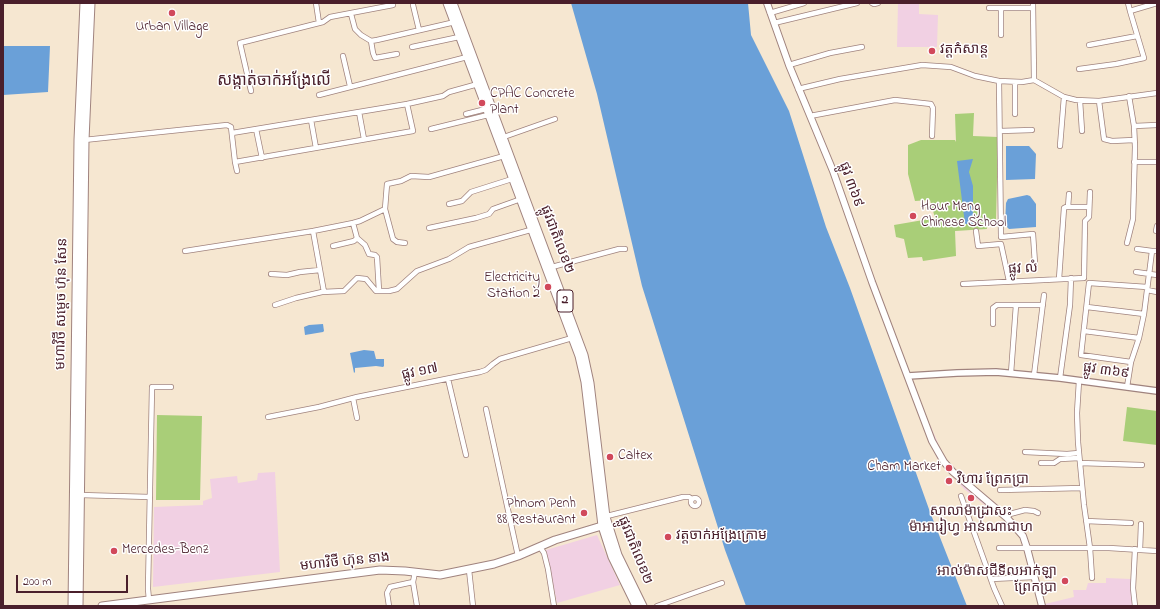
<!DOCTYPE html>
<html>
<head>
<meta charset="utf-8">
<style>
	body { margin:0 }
	#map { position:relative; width:1160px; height:609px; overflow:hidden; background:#f6e7d1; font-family:"Indie Flower",sans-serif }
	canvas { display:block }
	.frame { position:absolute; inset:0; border:4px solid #4a1f2b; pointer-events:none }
	.scale { position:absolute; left:16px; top:575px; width:112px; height:18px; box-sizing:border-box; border:2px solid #4a1f2b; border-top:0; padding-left:5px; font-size:12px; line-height:14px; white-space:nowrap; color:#4a1f2b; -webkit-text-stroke:3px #fff; paint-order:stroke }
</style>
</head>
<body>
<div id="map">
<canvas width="1160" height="609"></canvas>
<div class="frame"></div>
<div class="scale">200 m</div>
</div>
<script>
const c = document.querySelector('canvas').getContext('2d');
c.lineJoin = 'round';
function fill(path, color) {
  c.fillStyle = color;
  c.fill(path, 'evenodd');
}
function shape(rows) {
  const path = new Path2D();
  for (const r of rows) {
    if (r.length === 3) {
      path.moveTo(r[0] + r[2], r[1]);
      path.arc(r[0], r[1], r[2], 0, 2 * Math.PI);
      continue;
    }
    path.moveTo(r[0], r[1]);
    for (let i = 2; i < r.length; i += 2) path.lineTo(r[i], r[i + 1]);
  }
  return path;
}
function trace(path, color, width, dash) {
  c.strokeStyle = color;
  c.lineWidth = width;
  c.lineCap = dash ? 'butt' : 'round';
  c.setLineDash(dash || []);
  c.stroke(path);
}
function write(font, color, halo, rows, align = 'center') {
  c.font = font + ' "Indie Flower","Noto Sans Khmer",sans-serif';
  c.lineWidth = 3;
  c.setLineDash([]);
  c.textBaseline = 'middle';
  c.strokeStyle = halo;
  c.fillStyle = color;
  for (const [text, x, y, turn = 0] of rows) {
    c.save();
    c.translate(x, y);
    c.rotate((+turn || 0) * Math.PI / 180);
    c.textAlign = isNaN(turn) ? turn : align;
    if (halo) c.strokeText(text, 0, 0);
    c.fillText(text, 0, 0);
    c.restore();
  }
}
fill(shape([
	[898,3,919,3,919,14,938,15,937,47,897,47],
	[930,425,945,459,963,477,1008,513,1003,519,964,489,937,458,923,428],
	[275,472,280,572,153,587,154,507,203,505,203,501,212,498,210,479,237,476,238,483,257,480,258,473],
	[597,535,620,585,557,603,546,550],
	[1106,578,1131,579,1133,606,1045,606,1045,604,1074,597,1073,590,1086,590,1088,583,1106,583]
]), '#f1d0e3');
fill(shape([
	[974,113,973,136,998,137,996,221,986,223,987,229,955,231,956,256,923,261,922,257,908,258,904,239,896,237,894,225,935,218,930,200,915,201,908,174,908,145,921,140,955,140,956,142,955,114],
	[1127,407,1157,411,1157,445,1123,441],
	[157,415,202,416,200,500,156,500]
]), '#a9ce78');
fill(shape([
	[571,3,748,3,751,35,789,111,826,227,850,288,930,512,967,606,746,606,725,550,642,286,597,94],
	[3,46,50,46,48,92,3,95],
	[1006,146,1029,146,1036,154,1035,179,1006,180],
	[973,159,969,172,973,186,973,224,965,224,957,161],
	[1027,195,1030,196,1036,204,1036,227,1009,229,1005,225,1006,203,1008,199],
	[323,324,324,331,323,332,305,335,304,327,309,325],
	[364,350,374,351,376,359,384,359,384,366,383,367,376,366,355,368,355,372,354,373,350,353]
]), '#6aa0d8');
const minor = shape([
	[316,3,319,23],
	[872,3,874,4,878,3],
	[1033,3,1034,80],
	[1128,3,1130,11,1157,3],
	[413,5,419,30],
	[989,8,1033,8],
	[770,13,804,3],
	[351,14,355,29,361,35,371,41,377,40,455,22],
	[774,23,857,3],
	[1001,35,1001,8],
	[371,41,373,53,375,58,397,54],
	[1089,45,1137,36],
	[412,47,459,37],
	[343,56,350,86],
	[789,65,830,53,862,47],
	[1079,69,1116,64,1144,58,1130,11],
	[999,81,1001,237,1033,234,1035,264],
	[1015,82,1015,114],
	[798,89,840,79,922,65,951,67,975,76,999,81,1022,82,1034,80,1064,97,1076,100,1099,101,1157,93],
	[251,91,240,43,323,22,330,17,393,5],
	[319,95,467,57],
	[1080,101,1082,131],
	[1099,101,1104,139,1112,141,1134,140],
	[359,112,364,139],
	[466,114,486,109],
	[810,116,895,100,931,104,933,108,932,136],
	[311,120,316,148],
	[1134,126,1157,125],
	[256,129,262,158],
	[431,129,488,115],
	[1000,131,1032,130],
	[232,133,407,104,443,96,449,92,478,84],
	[501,138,555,119],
	[84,140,227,125,231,127,235,162],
	[1060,146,1064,97],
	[1134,162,1157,162],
	[237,171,235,162,413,131,407,104],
	[449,204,462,201,471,192,515,178],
	[1068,207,1069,194],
	[353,223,357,238,365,245,369,254,375,255,377,257,379,291],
	[429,228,476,218,489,214,493,209,521,199],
	[313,231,324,292],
	[976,231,978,246,1001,244,1009,281],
	[1156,231,1157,226],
	[405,243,397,242,393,239,385,209,387,184,401,181,411,176,429,177,504,156],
	[1127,243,1133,219,1135,147,1134,126,1129,96],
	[333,246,354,241,357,238],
	[1137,249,1152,251],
	[185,251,313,231,353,223,360,221,385,209],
	[552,267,619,249,625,249],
	[1136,272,1157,275],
	[271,274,287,275,300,272,320,270],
	[1059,279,1064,208,1066,207,1089,207],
	[963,284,1084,278,1085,221,1089,217,1090,192],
	[1147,290,1157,292],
	[275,305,296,298,322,292,344,291,357,278,366,279,376,291,389,291,397,289,417,271,449,259,469,247,534,229],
	[1087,307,1144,314],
	[993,324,993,308,997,305,1043,305],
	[1084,331,1139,338],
	[1131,362,1081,355,1089,283,1147,287],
	[1011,373,1016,305],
	[1034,375,1044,295],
	[1060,378,1070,305,1071,278],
	[448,379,466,455],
	[1079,381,1077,413,1078,442,1084,505,1090,548,1092,578],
	[1127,387,1131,362,1139,338,1144,314,1152,251,1157,251],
	[353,398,357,418],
	[486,409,518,556],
	[268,417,319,407,357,397,480,372,486,370,493,364,500,359,572,338],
	[1025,452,1067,454,1079,453],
	[1041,463,1054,463,1060,459,1079,458],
	[1080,463,1142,465],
	[1000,490,1082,488],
	[80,495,150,497],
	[961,496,994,588,1002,606],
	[695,502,4],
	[603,517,683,497,689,497,692,499],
	[1007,518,1010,514,1025,510,1034,511,1038,513],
	[1086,521,1131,523],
	[540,547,544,553,548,569,554,606],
	[999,548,1109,548,1157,551],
	[1135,549,1133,588,1135,606],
	[1140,550,1141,524],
	[469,570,473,606],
	[415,572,413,582,417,606],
	[991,579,1034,577],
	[149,600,148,589,152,387,171,387],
	[389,606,387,593,390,587,413,582],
	[657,606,722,583]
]);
const tertiary = shape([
	[908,376,957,373,996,372,1060,378,1157,391]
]);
const secondary = shape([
	[767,3,789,65,833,171,872,282,932,441,944,462,953,472,1007,518,1023,536,1027,548,1042,606]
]);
const primary = shape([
	[447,3,579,356,585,382,602,526,612,557,636,606],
	[453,3,584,355,590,383,606,517,618,555,643,606],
	[102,606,380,570,405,571,440,575,494,564,518,556,555,540,605,525]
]);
const trunk = shape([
	[72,606,78,140,84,3],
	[79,606,85,140,91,3]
]);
trace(minor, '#a0837e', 6);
trace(tertiary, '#a0837e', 8);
trace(secondary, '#a0837e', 8);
trace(primary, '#a0837e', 9);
trace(trunk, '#a0837e', 9);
trace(minor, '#fff', 4.5);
trace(tertiary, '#fff', 5.5);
trace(secondary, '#fff', 6);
trace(primary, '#fff', 7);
trace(trunk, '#fff', 7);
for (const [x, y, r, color] of [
	[172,13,4,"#d1495b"],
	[932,51,4,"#d1495b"],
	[482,103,4,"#d1495b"],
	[913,216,4,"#d1495b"],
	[548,287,4,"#d1495b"],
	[610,457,4,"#d1495b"],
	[949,468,4,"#d1495b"],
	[949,481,4,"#d1495b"],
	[971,498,4,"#d1495b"],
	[584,513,4,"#d1495b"],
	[668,537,4,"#d1495b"],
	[114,551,4,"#d1495b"],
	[1065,581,4,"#d1495b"]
]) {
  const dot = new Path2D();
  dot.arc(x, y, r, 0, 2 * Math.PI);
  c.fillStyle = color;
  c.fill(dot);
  trace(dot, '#fff', 1.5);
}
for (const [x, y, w] of [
	[565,301,16]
]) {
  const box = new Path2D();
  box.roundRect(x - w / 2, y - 11, w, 22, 3);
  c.fillStyle = '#fff';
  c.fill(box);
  trace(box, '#4a1f2b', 1);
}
write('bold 13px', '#4a1f2b', null, [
	["2",565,301]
]);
write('14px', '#4a1f2b', '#fff', [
	["Urban Village",172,28,"center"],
	["វត្តកំសាន្ត",940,51],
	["CPAC Concrete",490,95],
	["Plant",490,111],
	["Hour Meng",921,208],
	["Chinese School",921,224],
	["Electricity",540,279,"right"],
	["Station 2",540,295,"right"],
	["Caltex",618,457],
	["Cham Market",941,468,"right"],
	["វិហារ ព្រែកប្រា",957,481],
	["Phnom Penh",576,505,"right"],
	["88 Restaurant",576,521,"right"],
	["សាលាម៉ាដ្រាសះ",971,513,"center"],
	["ម៉ាអារៀហ្វ អាន់ណាជាហ",971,529,"center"],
	["វត្តចាក់អង្រែក្រោម",676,537],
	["Mercedes-Benz",122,551],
	["អាល់ម៉ាសជីទីលអាក់ឡា",1057,573,"right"],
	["ព្រែកប្រា",1057,589,"right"]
], 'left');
write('14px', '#4a1f2b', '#fff', [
	["ផ្លូវ ៣៦៩",850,185,70],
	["ផ្លូវជាតិលេខ២",556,240,69],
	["ផ្លូវ លំ",1023,270,-3],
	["មហាវិថី សម្តេច ហ៊ុន សែន",63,304,-89],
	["ផ្លូវ ៣៦៩",1106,372,8],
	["ផ្លូវ ១៧",420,373,-12],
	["ផ្លូវជាតិលេខ២",634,551,68],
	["មហាវិថី ហ៊ុន នាង",345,563,-6]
]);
write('16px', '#4a1f2b', '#fff', [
	["សង្កាត់ចាក់អង្រែលើ",274,82]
]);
</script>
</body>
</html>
